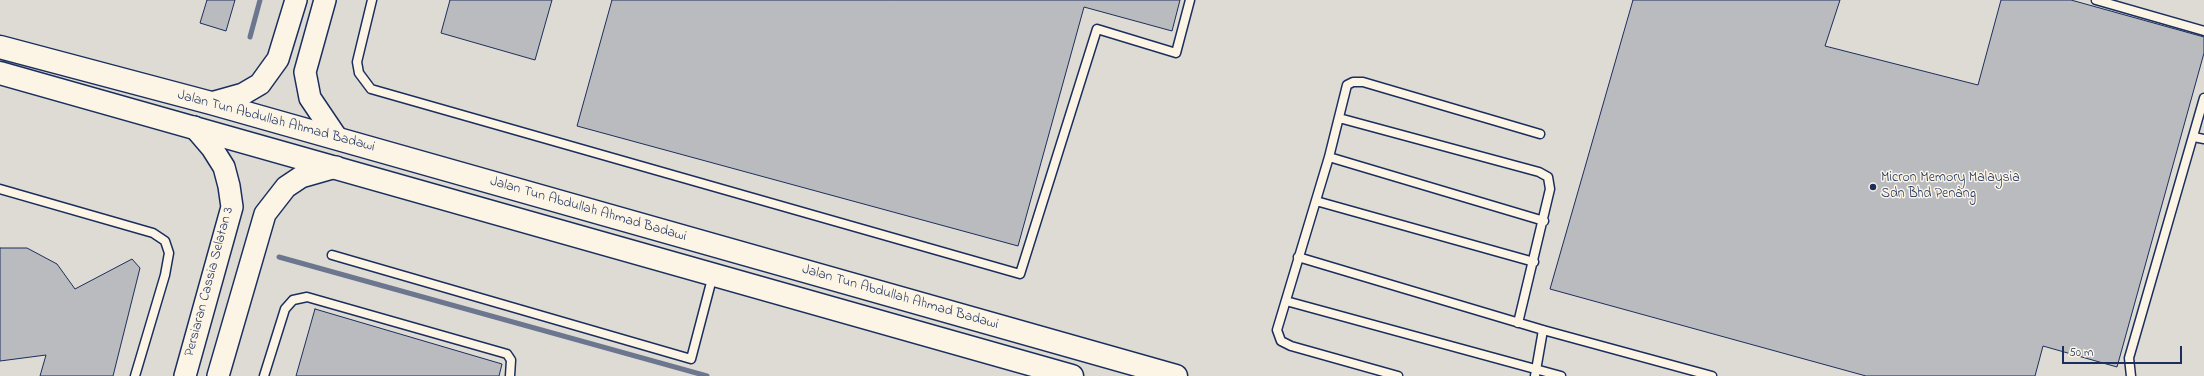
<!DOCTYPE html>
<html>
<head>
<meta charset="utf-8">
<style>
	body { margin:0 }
	#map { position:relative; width:2204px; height:376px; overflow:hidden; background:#eee9dd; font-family:"Indie Flower",sans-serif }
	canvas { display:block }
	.scale { position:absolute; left:2062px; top:346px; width:120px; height:18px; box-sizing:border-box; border:2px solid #1b2f5e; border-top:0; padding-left:5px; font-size:12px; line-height:14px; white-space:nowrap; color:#1b2f5e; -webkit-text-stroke:3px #fcf5e5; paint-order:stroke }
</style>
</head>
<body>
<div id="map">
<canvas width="2204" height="376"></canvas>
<div class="scale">50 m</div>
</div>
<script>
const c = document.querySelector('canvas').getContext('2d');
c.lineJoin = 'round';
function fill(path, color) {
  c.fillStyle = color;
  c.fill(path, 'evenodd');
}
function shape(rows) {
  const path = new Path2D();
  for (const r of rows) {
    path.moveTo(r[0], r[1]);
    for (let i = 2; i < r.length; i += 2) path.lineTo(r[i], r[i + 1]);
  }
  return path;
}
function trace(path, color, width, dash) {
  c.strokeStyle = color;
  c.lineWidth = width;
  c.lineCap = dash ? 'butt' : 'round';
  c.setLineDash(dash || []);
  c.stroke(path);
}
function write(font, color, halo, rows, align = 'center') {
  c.font = font + ' "Indie Flower",sans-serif';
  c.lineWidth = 3;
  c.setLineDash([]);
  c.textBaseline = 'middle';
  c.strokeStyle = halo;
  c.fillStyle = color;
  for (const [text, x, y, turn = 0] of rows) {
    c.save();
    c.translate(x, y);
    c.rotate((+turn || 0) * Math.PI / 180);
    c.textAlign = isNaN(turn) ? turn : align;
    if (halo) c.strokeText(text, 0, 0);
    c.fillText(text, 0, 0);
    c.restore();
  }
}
fill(shape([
	[0,0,2204,0,2204,376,0,376]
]), '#dedbd4');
trace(shape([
	[250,37,260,0],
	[279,257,707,376]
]), '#6c778f', 5);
const building = shape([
	[207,0,235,0,226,31,200,23,207,0],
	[450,0,552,0,535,60,441,33,450,0],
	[612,0,1180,0,1172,31,1084,7,1018,246,577,126,612,0],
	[1633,0,1840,0,1825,46,1978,85,2001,0,2071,0,2204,37,2204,53,2117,367,2043,346,2035,376,1866,376,1550,289,1633,0],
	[0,248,27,248,57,264,75,289,132,259,140,268,113,376,40,376,46,355,0,361,0,248],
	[315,309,502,364,499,376,296,376,315,309]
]);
fill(building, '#babbbe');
trace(building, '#1b2f5e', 1);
const service = shape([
	[372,0,357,62,359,73,371,89,1020,274,1097,29,1176,53,1190,0],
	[2096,0,2204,31],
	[1339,118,1539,172,1548,177,1550,189,1518,323],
	[2194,137,2204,139],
	[1329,157,1544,221],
	[0,189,153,233,165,241,169,253,165,275,135,376],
	[1316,201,1534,262],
	[332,255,691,359,713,275],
	[1298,257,1543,330,1712,376],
	[1286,301,1561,376],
	[264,376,285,309,293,300,307,297,507,354,511,360,510,376],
	[1398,376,1291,346,1281,341,1277,330,1329,157,1347,85,1353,82,1363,82,1540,134],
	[1535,376,1543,330],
	[2131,376,2129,358,2204,98]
]);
const tertiary = shape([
	[325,0,305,72,310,98,337,138],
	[211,103,243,94,260,84,278,59,296,0],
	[185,376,232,207,229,186,224,167,212,148,194,127],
	[218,376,265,214,286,187,301,177,336,167]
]);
const primary = shape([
	[0,47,211,103,1176,376],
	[0,73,1072,376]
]);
trace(service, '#1b2f5e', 11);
trace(tertiary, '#1b2f5e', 24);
trace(primary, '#1b2f5e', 25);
trace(service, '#fcf5e5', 8);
trace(tertiary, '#fcf5e5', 21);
trace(primary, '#fcf5e5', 22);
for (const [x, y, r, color] of [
	[1873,187,4,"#1b2f5e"]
]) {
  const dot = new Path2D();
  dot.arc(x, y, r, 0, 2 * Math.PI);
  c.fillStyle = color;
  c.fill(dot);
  trace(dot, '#fcf5e5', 1.5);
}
write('14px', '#1b2f5e', '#fcf5e5', [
	["Jalan Tun Abdullah Ahmad Badawi",276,122,15],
	["Jalan Tun Abdullah Ahmad Badawi",588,210,16],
	["Persiaran Cassia Selatan 3",210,282,-75],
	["Jalan Tun Abdullah Ahmad Badawi",900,298,16]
]);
write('14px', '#1b2f5e', '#fcf5e5', [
	["Micron Memory Malaysia",1881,179],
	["Sdn Bhd Penang",1881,195]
], 'left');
</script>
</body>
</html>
